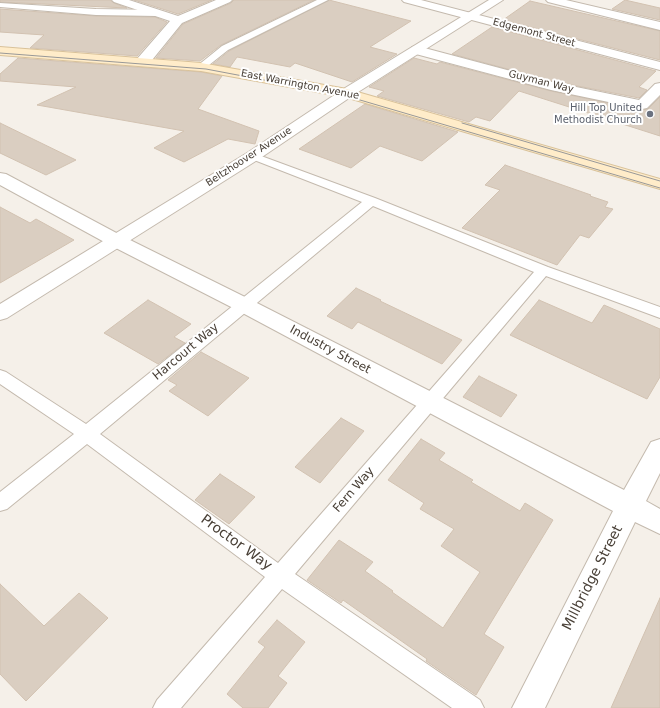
<!DOCTYPE html>
<html>
<head>
<meta charset="utf-8">
<style>
	body { margin:0 }
	canvas { display:block; background:#f5f0e9 }
</style>
</head>
<body>
<canvas width="660" height="708"></canvas>
<script>
const c = document.querySelector('canvas').getContext('2d');
c.lineJoin = 'round';
function fill(path, color) {
  c.fillStyle = color;
  c.fill(path, 'evenodd');
}
function shape(rows) {
  const path = new Path2D();
  for (const r of rows) {
    path.moveTo(r[0], r[1]);
    for (let i = 2; i < r.length; i += 2) path.lineTo(r[i], r[i + 1]);
  }
  return path;
}
function trace(path, color, width, dash) {
  c.strokeStyle = color;
  c.lineWidth = width;
  c.lineCap = dash ? 'butt' : 'round';
  c.setLineDash(dash || []);
  c.stroke(path);
}
function write(font, color, halo, rows, align = 'center') {
  c.font = font + ' "DejaVu Sans",sans-serif';
  c.lineWidth = 4;
  c.setLineDash([]);
  c.textBaseline = 'middle';
  c.strokeStyle = halo;
  c.fillStyle = color;
  for (const [text, x, y, turn = 0] of rows) {
    c.save();
    c.translate(x, y);
    c.rotate((+turn || 0) * Math.PI / 180);
    c.textAlign = isNaN(turn) ? turn : align;
    if (halo) c.strokeText(text, 0, 0);
    c.fillText(text, 0, 0);
    c.restore();
  }
}
const building = shape([
	[0,0,110,0,114,3,127,8,0,2,0,0],
	[134,0,212,0,178,14,134,0],
	[234,0,314,0,221,45,200,61,156,58,183,24,231,3,234,0],
	[329,0,411,21,370,47,397,54,352,82,295,63,290,67,237,57,230,67,213,64,229,51,329,0],
	[625,0,660,8,660,20,612,9,625,0],
	[530,1,660,31,660,60,503,20,530,1],
	[0,9,96,16,155,17,167,22,137,56,30,48,44,35,0,32,0,9],
	[492,27,656,71,639,87,647,90,639,98,552,81,452,54,492,27],
	[18,58,201,72,222,76,198,109,259,131,255,144,228,139,184,162,154,148,184,131,37,105,76,87,0,81,0,74,18,58],
	[414,58,437,64,440,62,551,91,642,110,648,109,660,97,660,136,519,91,490,121,476,117,469,122,377,96,384,91,369,87,414,58],
	[365,104,458,132,422,161,380,146,351,168,299,149,365,104],
	[0,123,76,160,46,175,0,153,0,123],
	[505,165,591,195,590,196,608,202,605,207,613,209,589,238,580,235,557,265,462,228,500,190,485,185,505,165],
	[0,207,30,223,36,219,74,240,0,283,0,207],
	[356,288,381,300,380,301,462,340,442,364,358,322,352,329,327,316,356,288],
	[148,300,191,324,174,337,185,343,158,364,104,333,148,300],
	[539,300,592,323,604,305,660,329,660,377,647,399,510,335,539,300],
	[201,352,249,378,208,416,169,391,177,385,168,380,201,352],
	[479,376,517,395,501,417,463,397,479,376],
	[341,418,364,431,320,483,295,467,341,418],
	[421,439,445,453,439,460,473,480,471,482,520,511,525,503,553,520,484,634,504,647,476,695,426,661,427,659,343,600,341,603,307,580,339,540,373,562,365,571,393,591,392,592,443,628,480,572,441,546,454,529,420,509,424,503,388,480,421,439],
	[220,474,255,497,229,524,195,500,220,474],
	[0,584,44,626,79,593,108,618,26,701,0,674,0,584],
	[660,598,660,708,611,708,660,598],
	[277,620,305,642,278,676,287,683,268,708,243,708,227,694,265,647,258,642,277,620]
]);
fill(building, '#dacec1');
trace(building, '#d2c2b1', 1);
const service = shape([
	[317,0,328,0,228,50,204,69,201,70,196,67,222,46,317,0],
	[0,3,96,9,157,10,161,13,157,16,96,15,0,7,0,3],
	[253,153,375,198,548,267,660,307,660,318,546,276,295,574,480,700,484,708,452,708,282,589,181,708,153,708,157,700,265,577,87,444,7,509,0,511,0,492,74,434,0,384,0,370,6,372,86,424,362,202,249,158,247,156,249,154,253,153],
	[373,206,534,272,278,563,100,434,373,206]
]);
const minor = shape([
	[112,0,129,0,178,16,216,0,232,0,230,2,182,23,148,65,143,66,138,65,136,62,137,59,170,21,114,2,112,0],
	[402,0,421,0,660,62,660,70,404,2,402,0],
	[546,0,566,0,660,22,660,30,548,2,546,0],
	[417,46,552,82,639,100,655,84,660,83,660,95,647,108,642,109,551,90,412,53,411,50,412,47,417,46],
	[0,173,6,174,122,236,251,300,624,490,651,442,660,439,660,473,646,501,660,509,660,534,635,522,545,708,512,708,613,511,237,310,108,244,0,185,0,173]
]);
const tertiary = shape([
	[489,0,503,0,355,94,259,159,7,318,0,320,0,304,247,153,345,88,489,0]
]);
const secondary = shape([
	[0,47,201,63,347,89,660,179,660,189,345,97,201,71,0,55,0,47]
]);
trace(service, '#c4baae', 2);
trace(minor, '#c4baae', 2);
trace(tertiary, '#c4baae', 2);
trace(secondary, '#d9c29a', 2);
fill(service, '#fff');
fill(minor, '#fff');
fill(tertiary, '#fff');
fill(secondary, '#ffecc9');
trace(shape([
	[0,53,206,69,343,95,660,188],
	[462,123,660,181]
]), '#989898', 1);
for (const [x, y, r, color] of [
	[650,114,4,"#6b7280"]
]) {
  const dot = new Path2D();
  dot.arc(x, y, r, 0, 2 * Math.PI);
  c.fillStyle = color;
  c.fill(dot);
  trace(dot, '#fff', 1.5);
}
write('10px', '#494037', '#fff', [
	["Edgemont Street",534,33,15],
	["Guyman Way",541,82,14],
	["East Warrington Avenue",300,85,11],
	["Beltzhoover Avenue",249,157,-33]
]);
write('10px', '#5b616d', '#fff', [
	["Hill Top United",642,108],
	["Methodist Church",642,120]
], 'right');
write('12px', '#494037', '#fff', [
	["Industry Street",330,350,28],
	["Harcourt Way",186,352,-40],
	["Fern Way",354,490,-49]
]);
write('14px', '#494037', '#fff', [
	["Proctor Way",236,543,36],
	["Millbridge Street",593,578,-63]
]);
</script>
</body>
</html>
